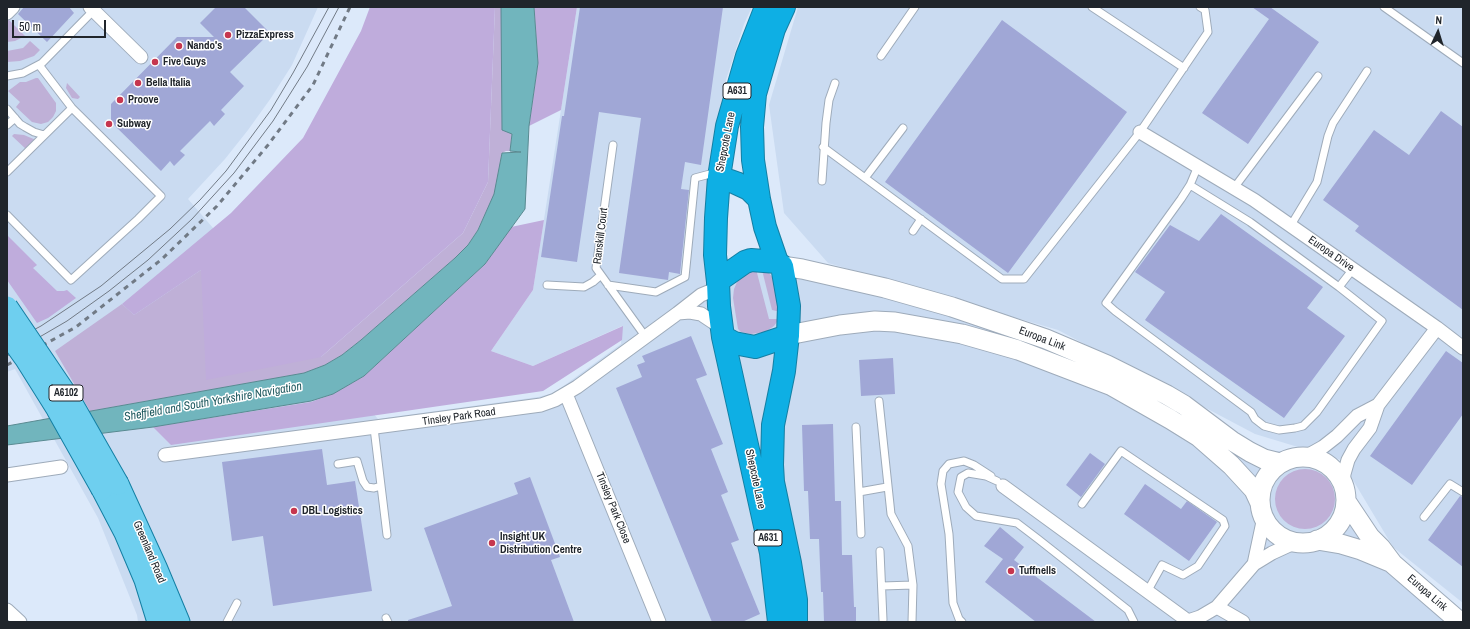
<!DOCTYPE html>
<html>
<head>
<meta charset="utf-8">
<style>
	body { margin:0 }
	#map { position:relative; width:1470px; height:629px; overflow:hidden; background:#dce9fa; font-family:"Archivo Narrow",sans-serif }
	canvas { display:block }
	.frame { position:absolute; inset:0; border:8px solid #20252b; pointer-events:none }
	.north { position:absolute; left:1418px; top:12px; width:40px; height:40px; -webkit-text-stroke:3px #fff; paint-order:stroke; rotate:4deg; font-size:11px; font-weight:700; line-height:16px; text-align:center; color:#20252b }
	.north::after { content:''; display:block; margin:auto; width:14px; height:18px; background:#20252b; clip-path:polygon(50% 0,100% 100%,50% 72%,0 100%) }
	.scale { position:absolute; left:12px; top:20px; width:94px; height:18px; box-sizing:border-box; border:2px solid #20252b; border-top:0; padding-left:5px; font-size:12px; line-height:14px; white-space:nowrap; color:#20252b; -webkit-text-stroke:3px #fff; paint-order:stroke }
</style>
</head>
<body>
<div id="map">
<canvas width="1470" height="629"></canvas>
<div class="frame"></div>
<div class="north">N</div>
<div class="scale">50 m</div>
</div>
<script>
const c = document.querySelector('canvas').getContext('2d');
c.lineJoin = 'round';
function fill(path, color) {
  c.fillStyle = color;
  c.fill(path, 'evenodd');
}
function shape(rows) {
  const path = new Path2D();
  for (const r of rows) {
    if (r.length === 3) {
      path.moveTo(r[0] + r[2], r[1]);
      path.arc(r[0], r[1], r[2], 0, 2 * Math.PI);
      continue;
    }
    path.moveTo(r[0], r[1]);
    for (let i = 2; i < r.length; i += 2) path.lineTo(r[i], r[i + 1]);
  }
  return path;
}
function trace(path, color, width, dash) {
  c.strokeStyle = color;
  c.lineWidth = width;
  c.lineCap = dash ? 'butt' : 'round';
  c.setLineDash(dash || []);
  c.stroke(path);
}
function write(font, color, halo, rows, align = 'center') {
  c.font = font + ' "Archivo Narrow",sans-serif';
  c.lineWidth = 3;
  c.setLineDash([]);
  c.textBaseline = 'middle';
  c.strokeStyle = halo;
  c.fillStyle = color;
  for (const [text, x, y, turn = 0] of rows) {
    c.save();
    c.translate(x, y);
    c.rotate((+turn || 0) * Math.PI / 180);
    c.textAlign = isNaN(turn) ? turn : align;
    if (halo) c.strokeText(text, 0, 0);
    c.fillText(text, 0, 0);
    c.restore();
  }
}
fill(shape([
	[7,7,318,7,292,65,271,98,248,130,225,159,188,199,378,419,538,397,554,393,621,344,622,326,533,366,491,351,533,290,577,7,752,7,744,24,726,80,708,169,705,248,710,283,734,259,1004,322,1260,448,1275,451,1293,451,1318,456,1334,464,1342,472,1360,511,1372,532,1463,622,138,622,137,615,98,518,15,369,7,372],
	[798,7,1463,7,1463,603,1393,547,1341,460,1255,434,1058,330,828,263,784,213,769,105]
]), '#cadbf1');
fill(shape([
	[495,7,504,7,512,134,510,151,506,151,502,153,495,194,478,230,468,245,455,258,361,340,342,355,325,365,304,373,90,411,55,351,122,304,134,315,201,270,321,357,463,233,488,182],
	[8,19,25,36,15,41,7,42],
	[30,41,40,50,34,56,20,61,7,62,7,51,23,48],
	[36,78,38,78,56,103,56,111,53,117,48,122,41,124,32,122,16,107,20,102,8,91,20,82,26,82],
	[67,83,80,97,78,99,72,98,66,88],
	[14,134,24,135,36,140,27,150,12,136],
	[756,269,769,319,779,319,774,326,765,332,751,334,741,332,738,329,733,298,734,289,737,282,742,276],
	[762,270,769,273,776,282,781,312,772,310],
	[1305,499,30]
]), '#bfb0d7');
fill(shape([
	[370,7,495,7,488,182,463,233,321,357,206,380,201,270,134,315,122,304,231,213,303,138,361,31],
	[534,7,577,7,561,110,529,126,538,63],
	[544,220,533,290,491,351,533,366,623,326,622,340,543,391,171,445,153,427,311,402,333,394,364,376,485,264,511,227],
	[7,235,37,265,33,268,57,291,64,291,67,290,76,298,48,318,37,323,7,280]
]), '#bfacdc');
const water = shape([
	[501,7,534,7,538,63,529,126,525,209,485,264,364,376,333,394,311,401,153,427,7,445,7,426,304,373,325,365,342,355,361,340,455,258,468,245,478,230,494,194,502,153,521,152,510,151,512,134,502,130,501,7]
]);
fill(water, '#71b5bd');
trace(water, '#598a91', 1);
fill(shape([
	[24,7,69,7,74,13,47,42,18,14],
	[216,7,244,7,270,33,230,72,244,86,221,110,225,114,214,126,210,121,180,151,185,155,174,166,170,161,161,171,111,122,111,104,177,37,214,37,200,23],
	[580,7,723,7,701,165,685,162,681,189,689,190,680,274,669,272,668,280,619,273,641,118,599,112,577,262,541,257,562,116,564,116],
	[1252,7,1270,7,1319,42,1248,144,1202,113,1269,19],
	[1002,20,1127,112,1008,273,885,182],
	[1441,111,1463,127,1463,310,1355,231,1359,226,1323,200,1374,130,1409,155],
	[1221,214,1323,287,1307,308,1345,336,1284,418,1145,320,1165,292,1135,272,1170,225,1199,241],
	[691,336,707,375,696,379,723,444,711,449,728,492,721,495,739,540,731,543,760,614,742,622,712,622,616,388,642,377,637,365,645,362,642,356],
	[1446,351,1463,363,1463,414,1412,485,1370,456],
	[893,358,895,394,861,396,859,360],
	[833,424,835,501,841,501,842,555,852,555,854,607,856,607,856,622,824,622,823,592,821,592,819,539,810,539,808,491,804,491,802,425],
	[322,449,327,485,355,481,372,591,273,606,263,536,232,541,222,462],
	[1090,453,1105,464,1081,497,1066,485],
	[530,477,560,557,551,560,574,622,408,622,408,620,452,606,424,528,518,494,514,483],
	[1145,484,1181,509,1187,501,1217,522,1189,561,1124,514],
	[1460,496,1463,497,1463,567,1428,540],
	[1000,527,1024,547,1014,560,1096,622,1036,622,985,582,1003,559,984,546]
]), '#a0a7d6');
const lane = shape([
	[1092,7,1184,68],
	[1384,7,1463,63],
	[881,56,915,7],
	[7,76,23,73,42,63,95,9],
	[7,109,20,124,25,127,34,132,44,135],
	[7,125,15,118],
	[613,145,596,268,645,336],
	[823,147,1002,279,1024,279,1140,132,1208,32,1205,10,1200,7],
	[7,172,72,108],
	[865,178,903,128],
	[822,181,826,123,829,100,835,83],
	[1190,185,1250,222,1339,287,1382,321,1317,412,1303,426,1295,428,1279,430,1264,426,1255,419,1251,412,1115,311,1106,303,1181,199,1190,185,1198,166],
	[1234,188,1318,76],
	[7,215,71,280,138,219,161,196,72,108,39,65],
	[1291,225,1317,182,1328,136,1333,123,1367,71],
	[913,231,921,219],
	[547,285,584,287,593,282,601,275],
	[608,285,656,292,685,277,695,178,710,174,717,177],
	[1339,287,1353,269],
	[879,401,891,514,908,546,913,585,912,622],
	[856,427,861,534],
	[374,428,387,535],
	[338,464,357,461,363,481,367,487,374,488,381,486],
	[997,481,986,476,968,473,961,477,958,492,966,507,976,516,1017,523,1038,539,1128,610,1134,622],
	[859,492,887,487],
	[1082,504,1121,451,1223,520,1225,526,1198,566,1183,575,1162,565,1147,592],
	[1424,517,1450,484,1463,492],
	[880,551,883,620],
	[882,586,913,585],
	[386,618,388,622],
	[227,622,237,603],
	[962,622,959,619,953,603,949,534,941,484,943,471,949,464,964,461,974,465,991,476]
]);
const street = shape([
	[90,7,141,57],
	[7,13,13,7],
	[1140,132,1254,200,1437,328,1378,405,1370,428,1354,449,1348,460,1344,474,1343,484],
	[678,313,701,295,718,288],
	[1437,328,1463,348],
	[566,394,659,622],
	[165,455,541,405,555,400,577,387,678,313,690,312,701,314,722,328],
	[1305,457,1323,447,1337,436,1357,416,1378,405],
	[7,475,61,467],
	[1003,486,1188,621],
	[1254,564,1264,517],
	[1217,607,1243,622],
	[7,610,20,622],
	[1185,622,1200,617,1217,607,1254,564,1272,553,1296,542]
]);
const secondary = shape([
	[782,266,802,269,885,288,952,307,1046,339,1107,365,1167,395,1184,405,1232,441,1250,452,1264,459,1280,463],
	[788,335,840,325,875,321,895,322,962,334,1018,350,1112,386,1170,419,1199,437,1231,465,1254,490,1260,503],
	[1303,500,43],
	[1346,501,1370,537,1381,548,1393,564,1460,622],
	[1317,540,1341,544,1361,550,1390,562]
]);
const primary = shape([
	[118,484,156,567,179,622],
	[102,489,125,533,145,580,158,622]
]);
const highway = shape([
	[766,7,747,56,727,126,719,177,716,218,715,255,718,282,719,306,723,337,771,553,779,622],
	[784,7,774,29,755,94,752,127,753,160,759,199,765,227,777,262,782,266,789,306,788,335,784,371,773,425,772,465,773,482,790,563,796,600,796,622],
	[719,177,736,183,749,189,759,199],
	[718,282,722,278,745,262,751,260,777,262],
	[723,337,734,343,755,347,788,336]
]);
trace(lane, '#9eabba', 9);
trace(street, '#9eabba', 15);
trace(secondary, '#9eabba', 21);
trace(primary, '#147fa3', 23);
trace(highway, '#147fa3', 24);
trace(lane, '#fff', 7);
trace(street, '#fff', 13);
trace(secondary, '#fff', 19);
trace(primary, '#6ecfef', 21);
trace(highway, '#0eafe4', 22);
trace(shape([
	[7,344,41,326,101,286,170,229,200,200,226,171,271,110,293,73,329,7],
	[7,356,67,321,109,291,148,260,192,219,234,173,273,121,307,67,339,7]
]), '#717a85', 1);
trace(shape([
	[7,365,76,327,162,259,217,206,268,145,313,85,350,7]
]), '#717a85', 3, [5, 5]);
const primaryBridge = shape([
	[7,307,70,400,118,484],
	[7,333,25,358,57,409,102,489]
]);
trace(primaryBridge, '#147fa3', 23, []);
trace(primaryBridge, '#6ecfef', 21);
for (const [x, y, r, color] of [
	[228,35,4,"#c6364e"],
	[179,46,4,"#c6364e"],
	[155,62,4,"#c6364e"],
	[138,83,4,"#c6364e"],
	[120,100,4,"#c6364e"],
	[109,124,4,"#c6364e"],
	[294,511,4,"#c6364e"],
	[492,543,4,"#c6364e"],
	[1011,571,4,"#c6364e"]
]) {
  const dot = new Path2D();
  dot.arc(x, y, r, 0, 2 * Math.PI);
  c.fillStyle = color;
  c.fill(dot);
  trace(dot, '#fff', 1.5);
}
for (const [x, y, w] of [
	[737,91,28],
	[66,393,34],
	[768,538,28]
]) {
  const box = new Path2D();
  box.roundRect(x - w / 2, y - 8, w, 16, 3);
  c.fillStyle = '#fff';
  c.fill(box);
  trace(box, '#20252b', 1);
}
write('bold 10px', '#20252b', null, [
	["A631",737,91],
	["A6102",66,393],
	["A631",768,538]
]);
write('bold 11px', '#20252b', '#fff', [
	["PizzaExpress",236,35],
	["Nando's",187,46],
	["Five Guys",163,62],
	["Bella Italia",146,83],
	["Proove",128,100],
	["Subway",117,124],
	["DBL Logistics",302,511],
	["Insight UK",500,537],
	["Distribution Centre",500,550],
	["Tuffnells",1019,571]
], 'left');
write('11px', '#20252b', '#fff', [
	["Shepcote Lane",726,142,-79],
	["Ranskill Court",601,236,-83],
	["Europa Drive",1331,254,35],
	["Europa Link",1042,339,21],
	["Tinsley Park Road",459,417,-8],
	["Shepcote Lane",755,479,78],
	["Tinsley Park Close",613,508,68],
	["Greenland Road",149,552,67],
	["Europa Link",1427,593,41]
]);
write('italic 12px', '#205a60', '#fff', [
	["Sheffield and South Yorkshire Navigation",213,402,-10]
]);
</script>
</body>
</html>
